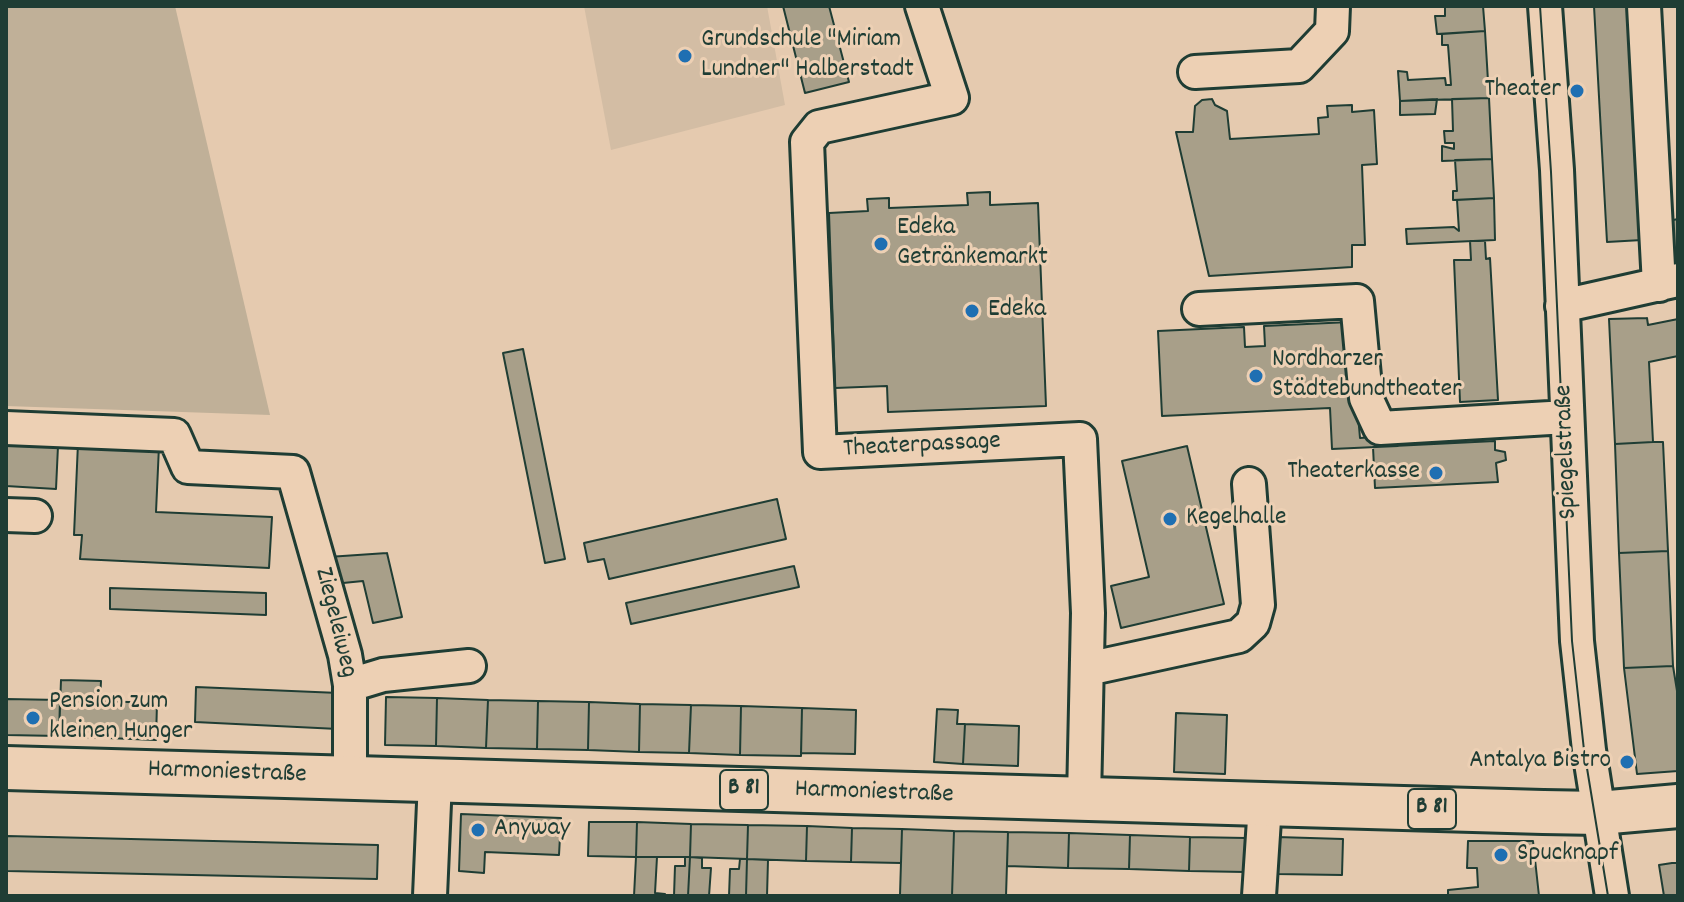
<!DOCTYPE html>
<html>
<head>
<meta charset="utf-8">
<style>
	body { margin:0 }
	#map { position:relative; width:1684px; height:902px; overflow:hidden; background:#e5caaf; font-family:Dekko,sans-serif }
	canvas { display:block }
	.frame { position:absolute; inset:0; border:8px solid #1f3d34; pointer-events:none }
</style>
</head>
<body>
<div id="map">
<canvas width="1684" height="902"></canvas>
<div class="frame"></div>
</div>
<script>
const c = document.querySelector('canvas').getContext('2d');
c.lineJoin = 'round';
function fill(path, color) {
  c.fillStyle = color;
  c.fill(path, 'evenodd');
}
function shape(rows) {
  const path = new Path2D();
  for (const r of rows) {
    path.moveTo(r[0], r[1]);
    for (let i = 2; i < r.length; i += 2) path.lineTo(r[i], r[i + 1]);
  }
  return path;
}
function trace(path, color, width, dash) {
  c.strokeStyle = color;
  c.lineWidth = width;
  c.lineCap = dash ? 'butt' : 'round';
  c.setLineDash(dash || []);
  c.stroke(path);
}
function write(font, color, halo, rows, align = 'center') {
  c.font = font + ' Dekko,sans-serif';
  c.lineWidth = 6;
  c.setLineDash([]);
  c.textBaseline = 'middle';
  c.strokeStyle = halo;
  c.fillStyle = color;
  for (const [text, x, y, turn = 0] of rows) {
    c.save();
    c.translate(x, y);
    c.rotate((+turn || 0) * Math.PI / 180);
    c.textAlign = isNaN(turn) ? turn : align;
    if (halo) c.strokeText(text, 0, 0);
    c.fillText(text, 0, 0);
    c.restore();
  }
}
fill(shape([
	[584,6,767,6,785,105,611,150]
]), '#d3bda4');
fill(shape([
	[6,6,175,6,270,415,6,406]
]), '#c0b098');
const building = shape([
	[783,6,829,6,849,82,805,93,783,6],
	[1445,6,1483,6,1485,31,1437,34,1435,16,1445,16,1445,6],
	[1594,6,1628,6,1642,240,1607,242,1594,6],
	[1485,31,1489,98,1400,101,1398,71,1407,72,1408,80,1445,78,1446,85,1451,85,1448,45,1442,45,1442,34,1485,31],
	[1489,98,1492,159,1442,161,1442,146,1454,149,1454,143,1445,143,1444,131,1453,131,1452,99,1489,98],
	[1212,99,1215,105,1227,111,1230,139,1319,134,1318,118,1328,117,1327,106,1352,105,1352,112,1374,110,1377,164,1362,165,1365,245,1352,245,1352,267,1209,276,1176,132,1193,132,1195,106,1202,100,1212,99],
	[1437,99,1435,114,1400,115,1400,101,1437,99],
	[1492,159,1494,198,1453,200,1453,191,1457,191,1455,160,1492,159],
	[990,192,990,205,1038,203,1046,406,888,412,887,386,835,388,829,213,868,211,867,199,889,198,889,208,968,205,967,193,990,192],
	[1494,198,1495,240,1407,244,1406,229,1454,227,1459,231,1457,200,1494,198],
	[1678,219,1678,254,1666,256,1659,223,1678,219],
	[1470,241,1485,241,1486,259,1490,258,1498,400,1460,402,1454,260,1471,260,1470,241],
	[1647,318,1648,325,1678,319,1678,356,1649,362,1653,442,1615,444,1609,319,1647,318],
	[1350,322,1360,438,1398,435,1398,446,1332,449,1330,408,1162,416,1158,331,1244,327,1245,347,1265,346,1264,326,1350,322],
	[523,349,565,559,545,563,503,353,523,349],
	[1495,441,1495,450,1505,452,1506,460,1496,463,1498,482,1375,488,1373,447,1495,441],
	[1653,442,1663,442,1668,551,1619,553,1615,444,1653,442],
	[6,443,58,446,56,489,6,486,6,443],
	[78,443,159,446,156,512,272,517,269,568,80,559,82,535,74,535,78,443],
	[1187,446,1224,604,1121,628,1111,586,1149,577,1122,461,1187,446],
	[777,499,786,539,609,579,604,559,588,562,584,543,777,499],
	[1668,551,1673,666,1624,668,1619,553,1668,551],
	[387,553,402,617,373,623,363,581,333,584,328,557,387,553],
	[794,566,799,587,631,624,626,603,794,566],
	[110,588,266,593,266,615,110,609,110,588],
	[1673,666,1678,697,1678,771,1637,774,1624,668,1673,666],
	[61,680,101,681,100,701,157,703,156,740,59,736,61,680],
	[196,687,339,693,338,729,195,722,196,687],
	[386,697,437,698,436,746,385,745,386,697],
	[437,698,488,700,486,748,436,746,437,698],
	[6,699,60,700,59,736,6,735,6,699],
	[488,700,538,701,537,749,486,748,488,700],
	[538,701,589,702,588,750,537,749,538,701],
	[589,702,640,704,639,752,588,750,589,702],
	[640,704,691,705,689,753,639,752,640,704],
	[691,705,741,706,740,755,689,753,691,705],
	[741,706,802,708,801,756,740,755,741,706],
	[802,708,856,710,855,754,801,753,802,708],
	[937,709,958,710,957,724,965,724,963,764,934,762,937,709],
	[1176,713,1227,715,1225,774,1174,772,1176,713],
	[965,724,1019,726,1018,766,963,764,965,724],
	[461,814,561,818,559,855,485,852,484,873,459,871,461,814],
	[589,822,637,822,636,857,588,856,589,822],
	[637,822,691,824,690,857,636,857,637,822],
	[691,824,748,825,747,859,690,857,691,824],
	[748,825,807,826,806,861,747,859,748,825],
	[807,826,852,828,851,862,806,861,807,826],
	[852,828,902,829,901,863,851,862,852,828],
	[902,829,954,831,952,896,900,895,902,829],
	[954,831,1008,832,1006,896,952,896,954,831],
	[1008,832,1069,833,1068,868,1007,866,1008,832],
	[1069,833,1130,835,1129,869,1068,868,1069,833],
	[1130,835,1190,837,1189,871,1129,869,1130,835],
	[7,836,378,845,377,879,7,871,7,836],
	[1190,837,1246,838,1245,872,1189,871,1190,837],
	[1277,837,1343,839,1342,875,1276,874,1277,837],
	[1468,841,1533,841,1539,896,1448,896,1448,890,1478,887,1477,868,1467,868,1468,841],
	[636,857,657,857,655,893,665,894,665,896,634,896,636,857],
	[685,857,690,857,688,896,674,896,675,866,685,866,685,857],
	[690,857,702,858,702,868,711,868,709,896,688,896,690,857],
	[740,859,747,859,746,896,729,896,730,869,739,869,740,859],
	[747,859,768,860,767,896,746,896,747,859],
	[1672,863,1678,863,1678,896,1664,896,1659,865,1672,863]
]);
fill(building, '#a89f89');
trace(building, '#1f3d34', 2);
const minor = shape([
	[922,6,952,98,819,127,807,142,820,452,1080,439,1088,613,1084,799],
	[1545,6,1557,170,1577,641,1589,750,1612,896],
	[1644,6,1659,285],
	[1195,72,1299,66,1332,31,1333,6],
	[1562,306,1678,280],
	[1199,309,1357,301,1366,398,1380,428,1567,417],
	[6,428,174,435,188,467,293,472,345,655,350,685,350,778],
	[6,515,35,516],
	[1087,669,1239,636,1253,623,1258,605,1249,484],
	[350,685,383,675,469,666],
	[430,896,435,780],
	[1259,896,1265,804]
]);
const major = shape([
	[6,768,1543,812,1599,813,1678,806]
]);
trace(minor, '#1f3d34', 38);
trace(major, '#1f3d34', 48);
trace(minor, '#edd0b4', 32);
trace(major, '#edd0b4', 42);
trace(shape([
	[1540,6,1551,172,1572,641,1584,750,1608,896]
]), '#1f3d34', 2);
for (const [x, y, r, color] of [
	[685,56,8,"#1f6fb2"],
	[1577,91,8,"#1f6fb2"],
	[881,244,8,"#1f6fb2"],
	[972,311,8,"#1f6fb2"],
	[1256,376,8,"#1f6fb2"],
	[1436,473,8,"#1f6fb2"],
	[1170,519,8,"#1f6fb2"],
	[33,718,8,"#1f6fb2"],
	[1627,762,8,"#1f6fb2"],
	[478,830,8,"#1f6fb2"],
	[1501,855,8,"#1f6fb2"]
]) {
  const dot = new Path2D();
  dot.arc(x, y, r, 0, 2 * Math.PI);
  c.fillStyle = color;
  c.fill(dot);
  trace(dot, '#edd0b4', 3);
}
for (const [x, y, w] of [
	[744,790,48],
	[1432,809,48]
]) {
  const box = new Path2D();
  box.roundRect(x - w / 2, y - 20, w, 40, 6);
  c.fillStyle = '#edd0b4';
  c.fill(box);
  trace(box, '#1f3d34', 2);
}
write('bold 24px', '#1f3d34', null, [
	["B 81",744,790],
	["B 81",1432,809]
]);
write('26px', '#1f3d34', '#edd0b4', [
	["Grundschule \"Miriam",701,41],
	["Lundner\" Halberstadt",701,71],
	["Theater",1561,91,"right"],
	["Edeka",897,229],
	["Getränkemarkt",897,259],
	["Edeka",988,311],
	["Nordharzer",1272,361],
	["Städtebundtheater",1272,391],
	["Theaterkasse",1420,473,"right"],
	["Kegelhalle",1186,519],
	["Pension zum",49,703],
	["kleinen Hunger",49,733],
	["Antalya Bistro",1611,762,"right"],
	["Anyway",494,830],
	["Spucknapf",1517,855]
], 'left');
write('26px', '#1f3d34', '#edd0b4', [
	["Theaterpassage",922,447,-3],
	["Spiegelstraße",1568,452,-92],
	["Ziegeleiweg",334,623,76],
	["Harmoniestraße",227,774,2],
	["Harmoniestraße",874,794,2]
]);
</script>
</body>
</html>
